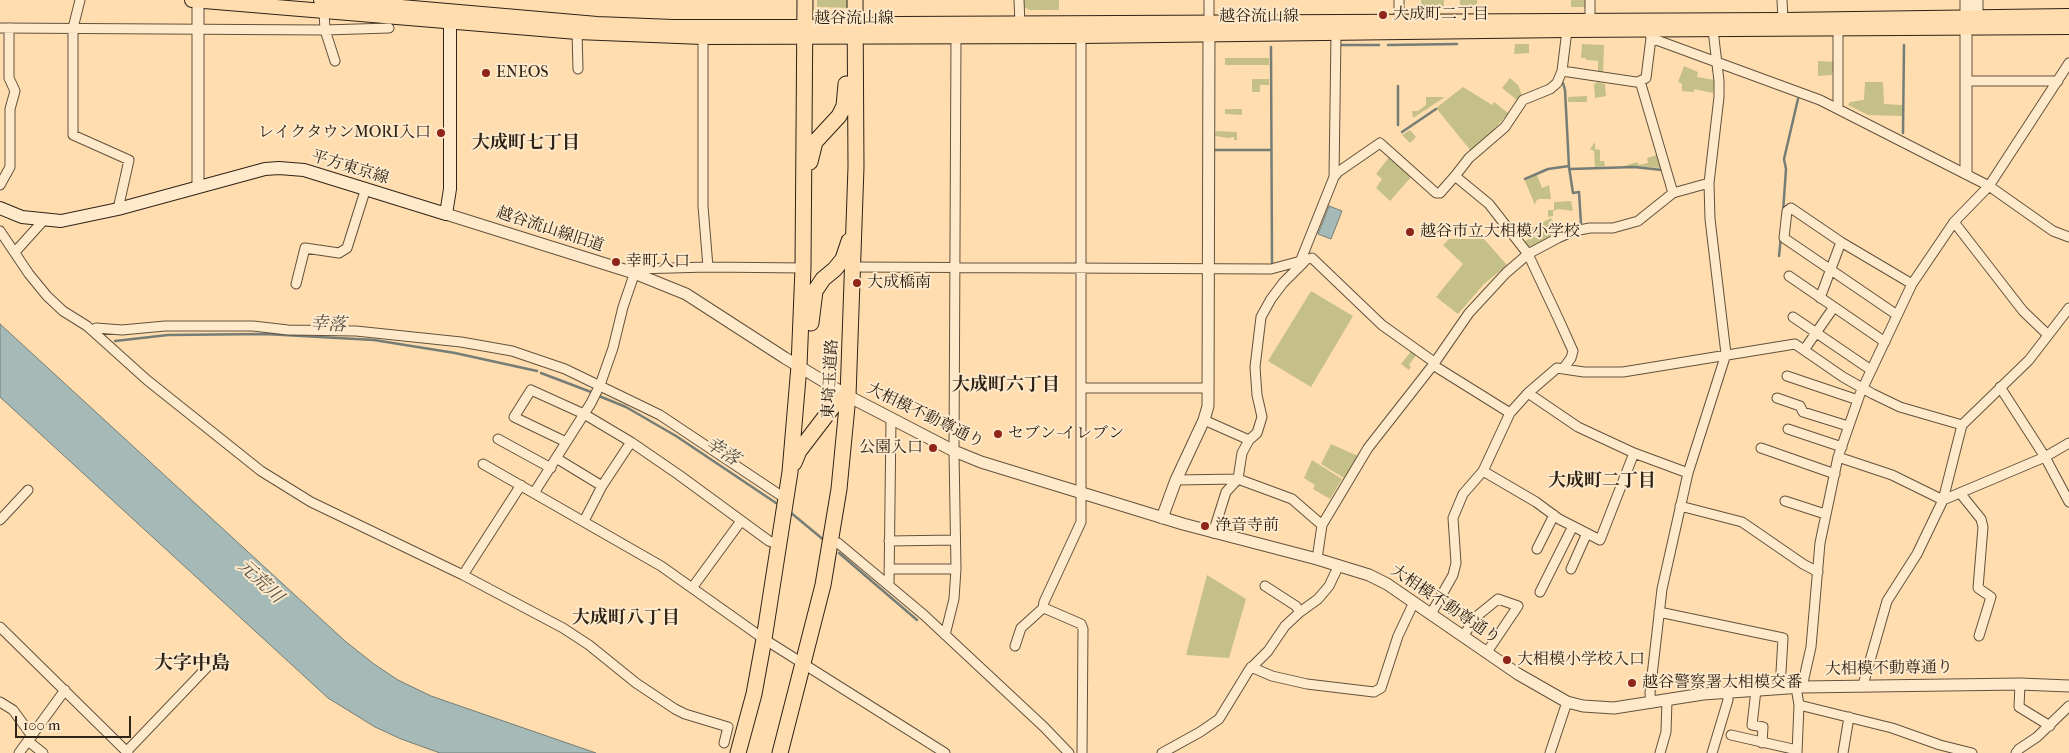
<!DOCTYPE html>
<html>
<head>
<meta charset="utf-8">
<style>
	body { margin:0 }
	#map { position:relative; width:2069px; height:753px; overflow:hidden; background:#ffddaf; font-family:"IM FELL French Canon",serif }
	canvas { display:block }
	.scale { position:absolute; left:15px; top:716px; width:116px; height:22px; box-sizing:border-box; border:2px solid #2e2317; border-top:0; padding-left:6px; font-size:15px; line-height:18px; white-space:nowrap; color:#2e2317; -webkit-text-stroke:4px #ffe9cb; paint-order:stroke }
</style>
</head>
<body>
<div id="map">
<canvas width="2069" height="753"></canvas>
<div class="scale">100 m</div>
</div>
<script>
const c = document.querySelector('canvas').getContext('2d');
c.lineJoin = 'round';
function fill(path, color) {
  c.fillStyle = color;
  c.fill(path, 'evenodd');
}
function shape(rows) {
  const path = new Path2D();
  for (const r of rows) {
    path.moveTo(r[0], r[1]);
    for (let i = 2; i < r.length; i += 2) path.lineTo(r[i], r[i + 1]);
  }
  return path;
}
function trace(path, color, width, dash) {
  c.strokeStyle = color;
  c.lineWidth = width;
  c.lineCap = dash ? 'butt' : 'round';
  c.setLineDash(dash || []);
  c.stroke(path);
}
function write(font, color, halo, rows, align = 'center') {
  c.font = font + ' "IM FELL French Canon","Noto Serif JP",serif';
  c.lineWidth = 4;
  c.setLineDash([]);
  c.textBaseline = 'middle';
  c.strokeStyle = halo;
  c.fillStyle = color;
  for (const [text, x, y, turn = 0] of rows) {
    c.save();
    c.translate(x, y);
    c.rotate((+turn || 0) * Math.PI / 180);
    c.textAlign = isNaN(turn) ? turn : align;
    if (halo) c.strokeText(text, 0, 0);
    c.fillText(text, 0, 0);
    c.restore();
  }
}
fill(shape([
	[817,0,850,0,851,8,817,7],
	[1023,0,1059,0,1059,10,1030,10,1023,7],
	[1421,0,1444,0,1444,8,1422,8],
	[1460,0,1477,0,1477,7,1460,7],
	[1571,0,1587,0,1587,7,1571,7],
	[1515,44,1529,44,1529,53,1514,54],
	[1582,44,1604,45,1603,73,1598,73,1598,61,1586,60,1586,58,1581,58],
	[1225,58,1269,58,1269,65,1225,65],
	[1818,61,1835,62,1834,71,1832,71,1832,75,1818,76],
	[1684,66,1698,72,1697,77,1715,80,1713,93,1694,89,1694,92,1682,91,1682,84,1678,82],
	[1510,78,1518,85,1522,95,1517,100,1502,88],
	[1252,79,1269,79,1269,85,1260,85,1260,92,1252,92],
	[1598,82,1605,84,1606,96,1595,98,1594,84],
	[1865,82,1883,82,1884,104,1902,105,1902,116,1868,115,1848,105,1850,102,1864,100],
	[1463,87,1492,105,1494,102,1508,113,1488,137,1471,151,1436,108],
	[1587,96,1587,102,1568,102,1568,97],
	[1426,97,1445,97,1413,118,1412,111,1418,111,1426,105],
	[1225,109,1242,109,1242,115,1225,114],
	[1410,130,1416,137,1410,143,1402,135],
	[1217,131,1237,132,1237,140,1234,140,1234,137,1227,138,1216,136,1214,134],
	[1595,142,1595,149,1600,150,1600,161,1604,161,1605,166,1595,167,1594,151,1590,149],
	[1657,155,1662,168,1624,166,1637,162,1639,165,1648,163,1647,158],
	[1390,156,1412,176,1390,201,1376,188,1382,179,1376,174],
	[1537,175,1542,188,1549,185,1551,199,1539,199,1536,201,1535,205,1525,181],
	[1571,201,1573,211,1559,209,1553,211,1553,216,1548,217,1548,210,1554,210,1554,202],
	[1551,218,1554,223,1555,229,1560,234,1530,248,1525,241,1531,238,1526,231],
	[1449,239,1484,239,1507,265,1484,284,1458,314,1436,297,1463,264,1443,245],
	[1311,291,1353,316,1311,387,1268,361],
	[1412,350,1417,354,1409,365,1411,367,1409,370,1401,364],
	[1331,444,1358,456,1344,478,1321,464],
	[1312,460,1342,479,1330,499,1313,489,1315,485,1304,478],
	[1207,575,1246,599,1229,658,1186,655]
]), '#c4c088');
const water = shape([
	[1329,206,1342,211,1331,239,1318,234,1329,206],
	[0,324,345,641,374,664,398,680,431,696,596,753,440,753,401,739,375,727,328,698,0,397,0,324]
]);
fill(water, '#a5b9b6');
trace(water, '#757d76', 1);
trace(shape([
	[1341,45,1379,45],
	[1388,45,1457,44],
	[1271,47,1272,263],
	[1563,83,1565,90,1569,167,1573,193,1579,192,1581,224],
	[1398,125,1398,86],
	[1402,132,1436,109],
	[1903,133,1904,45],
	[1213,150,1271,150],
	[1571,169,1634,167,1662,170],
	[1525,179,1548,169,1569,166],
	[1783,212,1786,169,1784,159,1798,99],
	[1779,256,1781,237],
	[115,341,168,335,265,334,374,340,455,353,537,371],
	[541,373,591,392],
	[599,396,626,407,676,436,776,503],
	[790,512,825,541],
	[839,553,917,620]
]), '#757d76', 2.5);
const minor = shape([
	[80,0,73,28,73,135,129,160,118,209],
	[1019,0,1020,24],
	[1209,0,1209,22],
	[1782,0,1783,20],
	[324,12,325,30,335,61],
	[1590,20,1590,0],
	[1399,21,1399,0],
	[0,28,325,30,389,28],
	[1838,29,1838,109],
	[1649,30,1651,38,1820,100,1989,186,2053,231,2069,237],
	[577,32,578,69],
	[703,37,703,206,708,267],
	[1562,71,1636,82,1640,81,1646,78,1651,38],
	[1640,81,1673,193],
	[1966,81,2058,81],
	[1455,176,1469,158,1505,127,1523,100,1550,89,1557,83,1562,71,1567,30],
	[1334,177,1336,34],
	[0,185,10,167,10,109,15,91,9,78,9,28],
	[1954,222,2023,311,2047,334],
	[0,231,29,274,47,296,63,311,87,326,147,380,261,471,311,502,463,575,563,628,589,645,636,683,675,709,685,714,728,727,724,743],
	[15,252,43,221],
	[1300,262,1334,177,1338,172,1380,143,1436,193,1440,193,1455,176,1489,204,1528,254,1559,320,1573,351,1571,358,1563,369],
	[853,267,1271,269,1312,258,1382,325,1434,362],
	[1789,276,1885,342],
	[296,284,305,248,339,253,347,248,366,188],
	[1820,298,1841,242],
	[1897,315,1784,238,1787,211,1791,208,1841,242,1912,284],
	[1793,317,1871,370],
	[93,331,96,328,122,330,165,326,253,326,288,330,356,331,461,342,512,351,565,369,660,415,780,495,787,497],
	[1804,350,1834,307],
	[1433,365,1510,413],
	[1787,376,1858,400],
	[2000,387,2045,457,2069,502],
	[1081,388,1208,388],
	[1528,393,1578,427,1634,453,1688,473],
	[1777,398,1800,406,1803,412,1848,426],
	[1204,420,1249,440],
	[1788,429,1842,447],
	[498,439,551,468],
	[566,442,514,417,531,390,584,414,631,442,679,475,769,541,780,545],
	[1761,448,1835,474],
	[1838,457,1892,475,1943,500,2045,457,2069,443],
	[556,458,602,486],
	[483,464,661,566,764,639,945,753],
	[1483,471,1536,502,1559,519,1600,540,1634,453],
	[1176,480,1238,479,1292,499,1322,525],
	[534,493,591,403,600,385,613,348,623,307,636,269,708,267,803,268],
	[1960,493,1981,519,1983,527,1978,588,1991,597,1979,636],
	[1785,501,1825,514],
	[1680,506,1742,522,1803,564,1818,572],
	[0,520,28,490],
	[584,521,602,486,631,442],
	[1213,533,1226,492,1238,479,1242,453,1249,440,1257,433,1262,417,1257,395,1255,367,1261,317,1271,299,1283,283,1304,262],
	[889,541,955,540],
	[831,542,838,543,924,615,1044,727,1069,753],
	[1537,549,1554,515],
	[1317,559,1322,525,1368,448,1433,365,1469,313,1506,273,1528,254,1558,238,1574,231,1590,228,1613,228,1638,221,1673,193,1709,183],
	[889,569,956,569],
	[1571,569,1587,533],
	[463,575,521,485],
	[889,585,891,419],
	[1265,586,1296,606,1300,612],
	[692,588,741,521],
	[1540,592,1573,526],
	[1043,608,1044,602,1081,522,1081,36],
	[1659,612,1783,638,1780,689],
	[1431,614,1453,575,1456,563,1453,518,1463,494,1483,471,1510,413,1528,393,1557,368,1584,372,1623,372,1795,344,1843,377,1873,394,1900,407,1962,425],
	[0,627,128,753],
	[945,635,954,599,956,569,954,451,956,36],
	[1463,636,1477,616,1498,599,1518,606,1487,652],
	[1015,646,1021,628,1042,609,1044,608,1081,624,1083,629,1082,753],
	[1251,667,1272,676,1307,684,1374,692,1381,688,1398,636,1414,602],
	[2020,684,2019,707,2050,726],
	[1863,685,1887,601,1917,554,1943,500,1962,425,2029,360,2069,308],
	[1796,687,1799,705,1797,753],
	[1802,687,1811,647,1820,543,1838,457,1860,394,1912,284,1954,222,1989,186,2069,63],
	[1756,690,1752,725,1763,727,1762,743],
	[0,702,13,710,32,736],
	[1651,703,1650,693,1662,589,1688,473,1726,354,1710,219,1709,183,1719,97,1719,81,1713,30],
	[1799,705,1892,728,1940,745,1972,753],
	[1731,735,1797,750],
	[28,741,43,753],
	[126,752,213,661],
	[19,753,65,690],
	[1162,753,1200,732,1219,719,1249,670,1268,651,1285,626,1300,612,1318,599,1329,586,1339,565],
	[1550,753,1567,702],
	[1660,753,1666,732,1667,700],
	[1712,753,1728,700,1727,692],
	[1843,753,1849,717],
	[2016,753,2019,749,2037,737,2069,706]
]);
const tertiary = shape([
	[198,0,198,186],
	[1971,23,1977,16,1977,0],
	[1966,173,1966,0],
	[446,214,634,273,686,294,785,358,848,396,954,451,981,462,1183,524,1317,559,1369,575,1387,584,1518,674,1567,702,1583,706,1614,708,1703,694,1802,687,2020,684,2069,686],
	[1162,518,1176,480,1204,420,1208,406,1209,27]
]);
const secondary = shape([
	[0,208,22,217,61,221,118,209,265,169,279,168,304,170,446,214,450,189,450,23]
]);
const primary = shape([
	[192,0,577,32,703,37,1081,36,1567,30,2069,27],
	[321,0,597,24,673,27,813,27,897,24,1783,20,2069,16]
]);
const trunk = shape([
	[810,162,815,142,839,116,844,106,846,84],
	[811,323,815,291,823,279,835,269,843,259,849,241],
	[794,463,799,451,838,400,848,396],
	[738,753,754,694,764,639,790,472,799,366,803,268,805,0],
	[780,753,823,585,839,489,848,396,856,167,855,0]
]);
trace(minor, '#62523d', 11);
trace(tertiary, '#62523d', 13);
trace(secondary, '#2e2317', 14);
trace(primary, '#2e2317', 16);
trace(trunk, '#2e2317', 17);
trace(minor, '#ffe9cb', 9);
trace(tertiary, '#ffe9cb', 11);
trace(secondary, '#ffe9cb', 12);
trace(primary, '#ffddaf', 14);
trace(trunk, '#ffddaf', 15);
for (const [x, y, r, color] of [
	[1383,15,5,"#8f2418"],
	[486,73,5,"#8f2418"],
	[441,133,5,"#8f2418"],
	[1410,232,5,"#8f2418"],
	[616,262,5,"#8f2418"],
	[857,283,5,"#8f2418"],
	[998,434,5,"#8f2418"],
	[933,448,5,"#8f2418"],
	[1205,526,5,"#8f2418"],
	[1507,660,5,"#8f2418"],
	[1632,683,5,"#8f2418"]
]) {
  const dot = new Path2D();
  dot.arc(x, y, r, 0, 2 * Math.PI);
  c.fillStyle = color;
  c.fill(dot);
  trace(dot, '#ffe9cb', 2);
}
write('16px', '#2e2317', '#ffe9cb', [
	["大成町二丁目",1393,15],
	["ENEOS",496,73],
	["レイクタウンMORI入口",431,133,"right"],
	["越谷市立大相模小学校",1420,232],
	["幸町入口",626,262],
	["大成橋南",867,283],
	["セブン-イレブン",1008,434],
	["公園入口",923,448,"right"],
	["浄音寺前",1215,526],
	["大相模小学校入口",1517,660],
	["越谷警察署大相模交番",1642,683]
], 'left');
write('16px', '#2e2317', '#ffe9cb', [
	["越谷流山線",1259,17],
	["越谷流山線",854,19],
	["平方東京線",350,168,17],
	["越谷流山線旧道",550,230,18],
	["東埼玉道路",831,379,-87],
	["大相模不動尊通り",925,416,26],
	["大相模不動尊通り",1445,605,34],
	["大相模不動尊通り",1889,669,-1]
]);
write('bold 18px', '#2e2317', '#ffe9cb', [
	["大成町七丁目",526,144],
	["大成町六丁目",1006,386],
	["大成町二丁目",1602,482],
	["大成町八丁目",626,619]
]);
write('italic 18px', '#525047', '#ffe9cb', [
	["幸落",328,325,3],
	["幸落",722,452,34],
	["元荒川",260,582,43]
]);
write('bold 19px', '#2e2317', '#ffe9cb', [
	["大字中島",192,664]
]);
</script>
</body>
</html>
